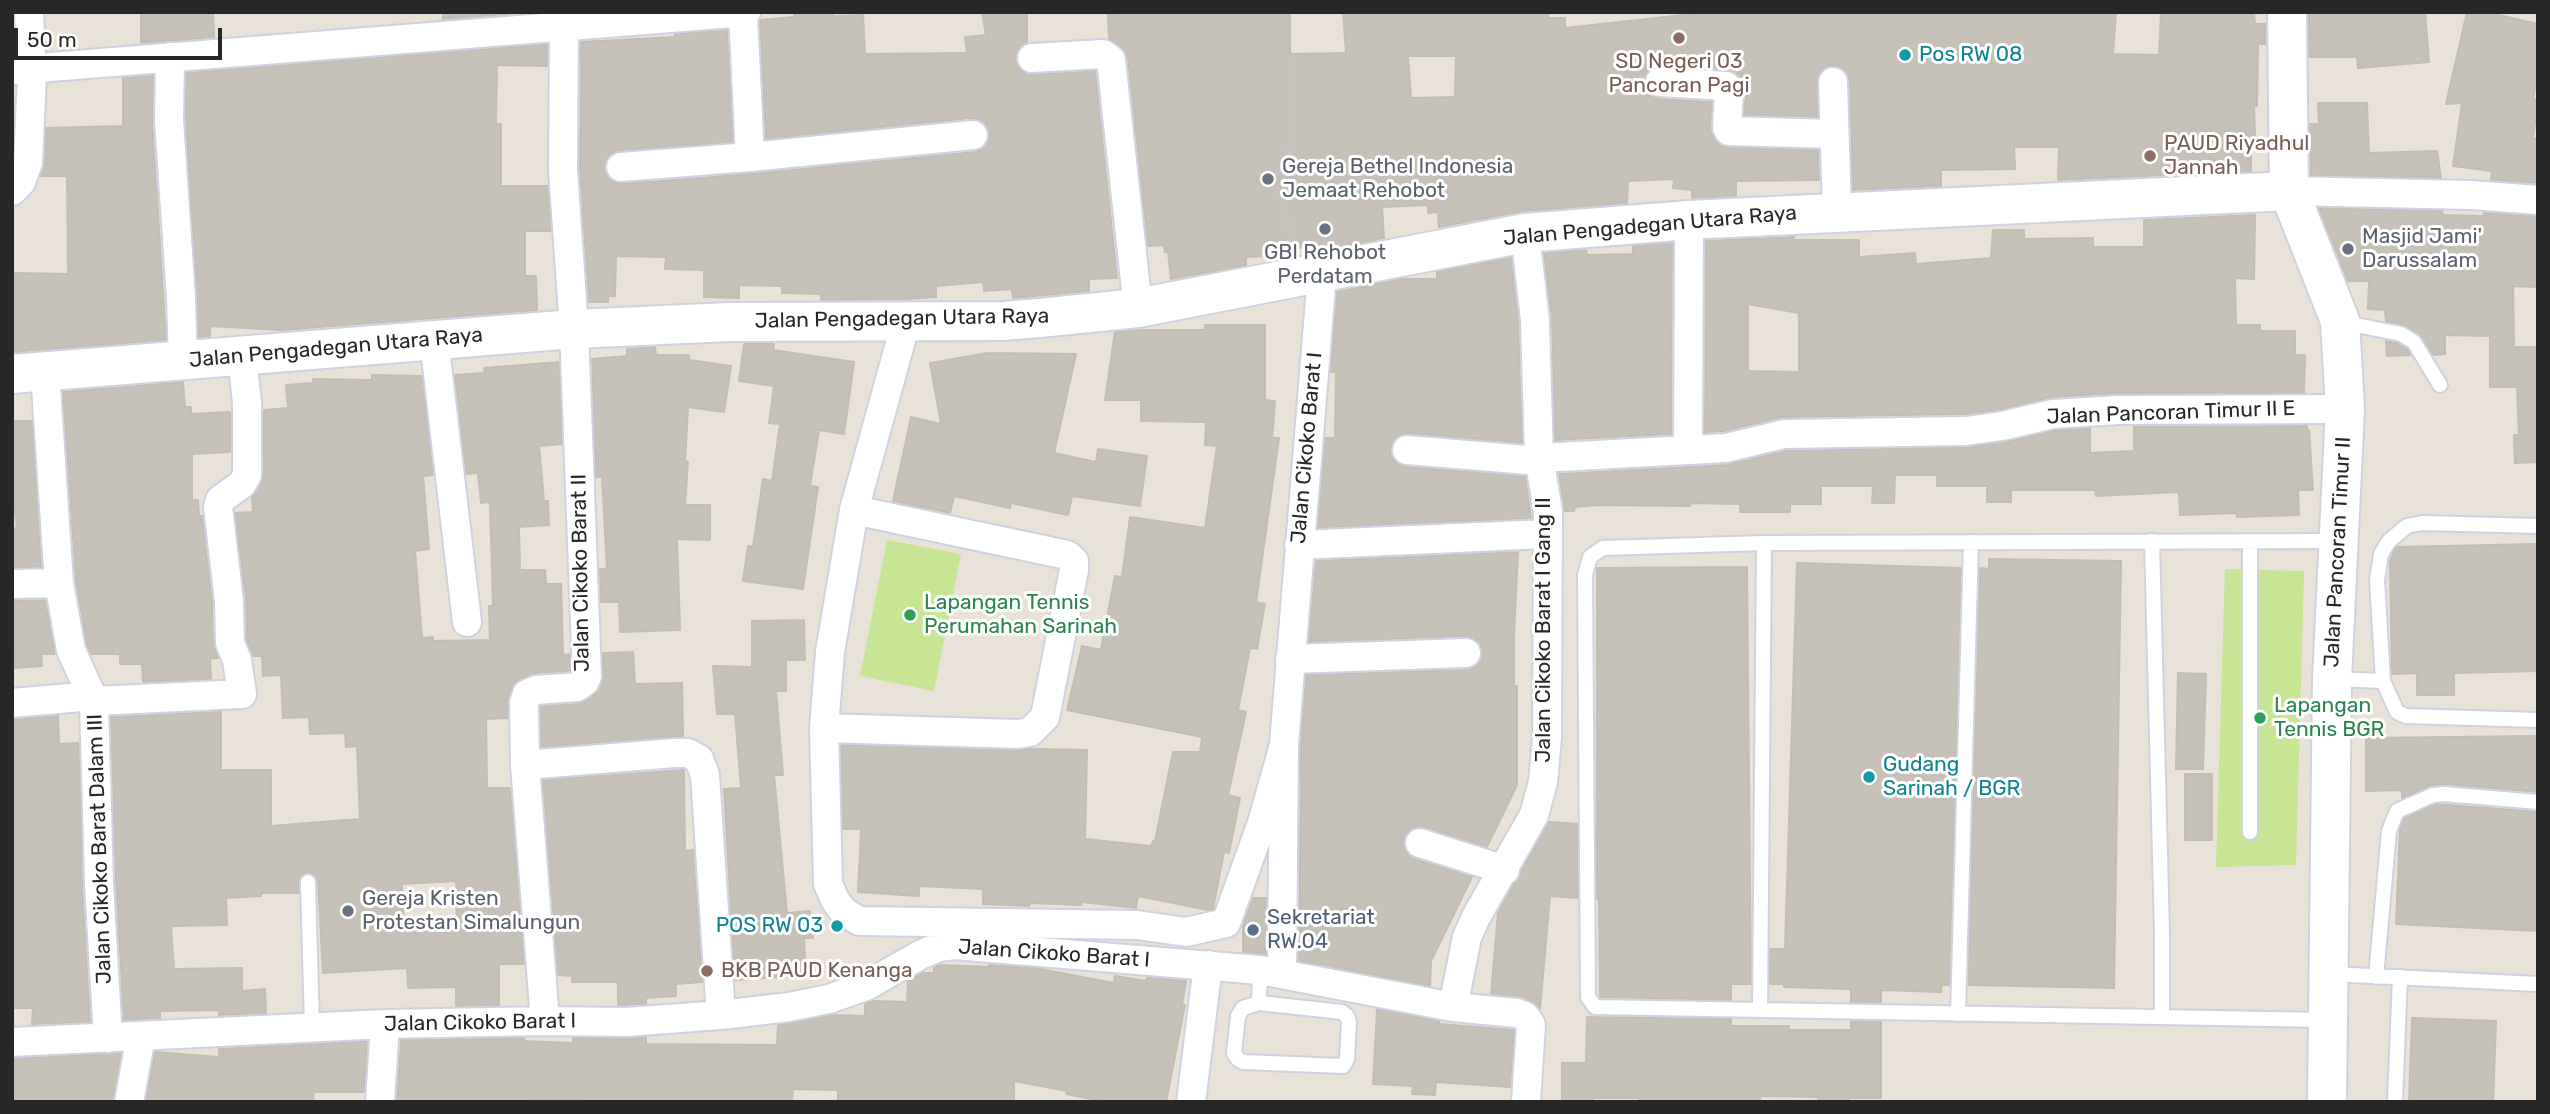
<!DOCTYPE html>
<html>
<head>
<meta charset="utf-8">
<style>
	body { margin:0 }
	#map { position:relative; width:2550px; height:1114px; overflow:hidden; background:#e9e2d9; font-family:Rubik,sans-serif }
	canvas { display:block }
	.frame { position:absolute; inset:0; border:14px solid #272727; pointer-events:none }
	.scale { position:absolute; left:14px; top:28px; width:208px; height:32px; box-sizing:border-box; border:4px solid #272727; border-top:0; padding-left:9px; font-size:21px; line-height:24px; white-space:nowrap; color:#272727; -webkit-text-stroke:5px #fff; paint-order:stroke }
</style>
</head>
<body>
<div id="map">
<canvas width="2550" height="1114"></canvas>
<div class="frame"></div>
<div class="scale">50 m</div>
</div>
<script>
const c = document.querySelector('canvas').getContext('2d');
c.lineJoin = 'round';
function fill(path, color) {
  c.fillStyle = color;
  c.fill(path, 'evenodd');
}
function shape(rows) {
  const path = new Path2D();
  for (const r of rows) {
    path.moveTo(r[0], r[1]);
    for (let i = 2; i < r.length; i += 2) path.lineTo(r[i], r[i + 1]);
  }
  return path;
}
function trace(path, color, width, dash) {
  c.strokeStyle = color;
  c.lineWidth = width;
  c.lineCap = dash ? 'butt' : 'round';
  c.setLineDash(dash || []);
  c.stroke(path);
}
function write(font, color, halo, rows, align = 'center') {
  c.font = font + ' Rubik,sans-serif';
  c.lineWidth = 6;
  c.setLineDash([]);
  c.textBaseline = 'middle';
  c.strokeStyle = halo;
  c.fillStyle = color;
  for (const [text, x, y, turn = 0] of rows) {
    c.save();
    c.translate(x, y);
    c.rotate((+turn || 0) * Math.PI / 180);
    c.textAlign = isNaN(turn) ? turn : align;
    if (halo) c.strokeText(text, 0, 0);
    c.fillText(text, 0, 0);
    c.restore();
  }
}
fill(shape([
	[887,540,961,554,934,691,860,676],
	[2225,569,2304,571,2296,865,2216,867]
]), '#c7e594');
const building = shape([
	[141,12,213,12,214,37,141,43,141,12],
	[443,12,518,12,518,13,443,19,443,12],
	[794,12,833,12,833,16,863,15,865,54,967,53,965,37,986,35,982,12,1027,12,1027,43,1018,50,1015,58,1019,68,1027,75,1095,71,1117,278,1089,279,1089,291,1013,298,1012,289,984,291,983,282,936,286,936,297,906,299,821,300,821,294,782,293,782,286,739,285,739,298,704,297,704,270,665,269,666,257,616,256,615,296,608,296,608,302,589,302,580,168,581,42,675,37,675,34,727,30,733,142,619,151,611,154,606,159,604,168,607,176,614,182,622,184,751,174,975,152,982,149,988,142,990,134,987,126,980,120,971,118,766,139,760,20,794,17,794,12],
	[1154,12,1290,12,1290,54,1346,53,1343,12,1548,12,1549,18,1565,18,1565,28,1711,12,2116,12,2113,54,2159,55,2161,12,2254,12,2255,24,2265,24,2265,44,2258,44,2257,106,2254,106,2255,139,2251,139,2251,171,2058,180,2059,147,2014,147,2015,169,1941,170,1941,186,1853,190,1850,81,1847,74,1841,68,1832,65,1824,68,1818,75,1817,117,1744,115,1746,91,1743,82,1734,72,1660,65,1653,67,1647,72,1644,80,1645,89,1650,95,1659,99,1712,102,1710,128,1713,137,1722,146,1818,150,1819,180,1736,181,1736,196,1692,198,1692,190,1673,188,1674,179,1628,181,1627,203,1523,211,1439,227,1438,212,1428,213,1428,205,1382,207,1384,238,1328,249,1328,245,1284,249,1285,255,1246,257,1246,265,1171,279,1168,252,1165,252,1164,245,1148,246,1128,58,1121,47,1109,39,1108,15,1154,12],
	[1408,56,1456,56,1455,97,1411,98,1408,56],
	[2309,12,2425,12,2429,62,2358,68,2357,57,2309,57,2309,12],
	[2467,12,2486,12,2538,24,2538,71,2533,99,2538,100,2533,138,2538,139,2538,183,2491,180,2492,171,2453,166,2462,103,2446,104,2467,12],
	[547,44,547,66,497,65,496,124,501,124,501,186,548,186,551,231,525,231,525,276,536,276,537,310,281,330,210,326,210,336,199,337,186,120,186,73,547,44],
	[153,76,152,121,166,340,12,352,13,273,68,274,67,176,41,176,45,164,46,128,123,126,123,78,153,76],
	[2318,103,2367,103,2369,153,2437,151,2441,178,2311,175,2310,124,2319,124,2318,103],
	[2319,208,2442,211,2443,215,2484,216,2484,213,2538,216,2538,287,2513,286,2514,347,2538,347,2538,462,2515,463,2514,435,2519,435,2517,387,2490,387,2490,336,2445,335,2445,354,2433,355,2419,334,2403,325,2386,321,2385,310,2368,309,2369,281,2348,281,2319,208],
	[2255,215,2254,279,2235,278,2236,325,2260,325,2260,331,2295,331,2295,355,2305,355,2304,393,2119,393,2052,397,1999,410,1965,414,1783,417,1724,431,1705,432,1706,241,1794,237,1794,240,1859,240,1859,257,1915,253,1916,264,1991,258,1993,230,2024,230,2024,239,2093,238,2093,247,2144,247,2144,220,2255,215],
	[1748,304,1799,313,1799,372,1748,371,1748,304],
	[1672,243,1671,434,1555,440,1552,319,1544,253,1586,250,1587,255,1633,254,1633,246,1672,243],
	[1511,258,1518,321,1522,443,1408,433,1399,435,1394,440,1390,449,1392,458,1397,463,1406,467,1525,476,1531,518,1318,528,1325,438,1335,438,1336,372,1331,372,1337,292,1403,279,1437,279,1437,272,1511,258],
	[1205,325,1265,325,1265,400,1275,401,1272,438,1279,438,1256,602,1265,604,1257,649,1250,648,1238,710,1246,712,1228,795,1240,798,1229,853,1224,852,1213,909,1208,910,1138,896,1136,908,1082,902,1081,905,1030,903,1029,906,983,904,983,889,919,886,919,896,858,892,861,829,843,829,841,745,1087,750,1085,839,1151,846,1153,841,1155,841,1173,752,1200,752,1202,737,1067,710,1082,646,1101,650,1115,576,1122,577,1130,517,1205,528,1217,446,1205,445,1206,422,1141,421,1141,400,1105,400,1115,332,1141,330,1205,330,1205,325],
	[2386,341,2397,343,2407,349,2411,355,2387,356,2386,341],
	[744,344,774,344,773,350,854,362,844,434,819,430,810,486,818,487,803,589,743,581,748,546,753,547,763,479,772,481,780,424,769,423,774,386,739,381,744,344],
	[655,347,656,355,689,355,689,360,731,366,724,412,688,407,685,461,688,462,685,505,710,505,710,540,677,539,680,630,620,632,619,602,601,602,600,569,607,569,602,477,596,477,592,359,627,356,627,349,655,347],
	[988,353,1076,354,1054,453,1096,462,1098,449,1147,456,1140,506,1072,496,1068,515,1011,503,1010,508,954,496,950,513,893,501,911,417,941,424,930,363,988,353],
	[559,362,562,444,539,446,544,501,548,501,549,525,519,527,520,570,545,570,546,584,561,584,563,655,570,654,570,671,535,673,520,679,514,683,508,698,508,718,486,719,487,788,510,788,524,964,499,964,499,1005,456,1006,456,987,408,988,407,968,323,973,318,881,313,874,307,872,299,878,299,893,261,893,261,896,226,898,227,925,171,926,174,969,242,968,242,991,265,989,266,1013,219,1015,219,1010,160,1011,160,1018,124,1020,116,883,111,717,221,712,221,770,271,770,271,826,360,819,357,746,346,747,345,733,310,734,309,717,283,718,281,675,263,676,262,656,253,656,247,640,246,599,235,513,253,512,252,497,262,482,264,410,288,408,286,385,313,383,313,379,372,380,372,375,422,376,433,475,423,476,429,549,415,551,422,638,433,637,433,641,490,640,489,606,493,606,490,502,481,503,478,473,466,474,455,375,485,373,484,368,559,362],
	[456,881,457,928,404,930,402,884,456,881],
	[183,382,185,407,191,407,191,414,230,412,230,452,192,454,192,500,198,500,199,516,202,516,212,602,213,644,218,658,210,659,211,679,143,682,142,664,120,664,120,654,91,654,87,645,76,581,63,392,183,382],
	[12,421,32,421,41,567,12,567,12,529,17,528,12,487,12,421],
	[2307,426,2307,430,2309,430,2313,490,2298,490,2299,515,2237,517,2236,513,2180,515,2179,492,2096,496,2095,490,2011,490,2011,502,1987,502,1987,486,1937,486,1937,475,1895,475,1894,503,1872,503,1873,486,1821,486,1821,504,1790,504,1790,512,1740,512,1740,504,1690,503,1690,506,1597,505,1575,507,1574,511,1565,511,1559,474,1727,465,1786,451,1968,447,2006,442,2055,430,2090,428,2090,453,2134,451,2134,427,2307,426],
	[2538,544,2538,671,2454,673,2454,695,2417,695,2417,673,2392,674,2390,561,2396,547,2538,544],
	[1518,552,1514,634,1514,686,1517,686,1517,785,1487,847,1424,827,1417,827,1409,830,1404,839,1404,847,1408,855,1414,859,1472,877,1431,961,1430,986,1299,961,1301,746,1306,675,1467,670,1475,667,1481,660,1483,653,1480,644,1473,638,1465,636,1309,642,1316,561,1518,552],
	[1989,559,2121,561,2114,988,1968,985,1980,568,1989,569,1989,559],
	[1797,563,1961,568,1949,985,1942,985,1941,992,1881,990,1881,1002,1851,1002,1851,989,1784,987,1784,984,1770,984,1770,949,1785,949,1797,563],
	[1747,567,1751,984,1731,984,1731,1000,1600,997,1599,899,1597,899,1597,568,1747,567],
	[45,600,55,654,41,654,42,666,15,668,12,601,45,600],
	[804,620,805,660,786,660,786,691,776,691,783,775,774,775,787,913,810,911,813,938,804,938,806,975,735,980,724,789,741,788,735,714,717,714,713,666,752,667,752,621,804,620],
	[633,652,635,684,682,683,683,736,541,747,541,706,578,704,587,700,595,694,602,682,603,653,633,652],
	[2178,673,2206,674,2203,769,2176,769,2178,673],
	[58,716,59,744,79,743,82,884,90,1022,32,1024,33,1008,12,1008,12,719,58,716],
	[2538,736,2538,792,2443,784,2429,786,2402,798,2402,790,2366,791,2366,738,2538,736],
	[684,770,685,851,693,850,702,982,676,984,676,996,646,998,646,1004,618,1005,618,982,572,982,572,976,558,975,543,780,684,770],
	[2185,774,2212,774,2212,840,2185,840,2185,774],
	[2435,804,2538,812,2538,931,2396,924,2400,828,2404,818,2435,804],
	[1549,822,1577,824,1578,898,1550,896,1540,1009,1532,1001,1522,997,1491,994,1498,913,1549,822],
	[1253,898,1266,898,1266,954,1243,952,1243,926,1253,898],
	[939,965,989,967,989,965,1035,968,1114,983,1115,976,1146,981,1147,977,1186,981,1182,1005,1185,1005,1166,1102,1107,1102,1066,1094,1067,1091,1014,1081,1014,1102,838,1102,838,1090,793,1089,792,1102,583,1102,583,1099,534,1099,534,1102,397,1102,401,1040,524,1038,524,1041,573,1043,573,1038,646,1037,646,1044,777,1045,778,1025,832,1015,865,1016,865,1004,874,1001,907,1002,908,981,923,973,934,973,934,967,939,965],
	[1377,1009,1439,1021,1439,1024,1514,1030,1510,1087,1436,1082,1435,1095,1412,1094,1413,1086,1373,1084,1377,1009],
	[1587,1017,1731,1019,1731,1026,1789,1026,1789,1030,1851,1030,1851,1021,1881,1022,1881,1098,1849,1098,1849,1102,1818,1102,1818,1097,1760,1096,1760,1102,1639,1102,1639,1098,1593,1098,1593,1102,1562,1102,1562,1063,1586,1063,1587,1017],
	[2412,1018,2496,1021,2493,1102,2409,1102,2412,1018],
	[367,1041,364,1092,314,1092,313,1102,146,1102,155,1052,219,1057,219,1049,367,1041],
	[121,1053,113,1102,12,1102,12,1059,121,1053]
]);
fill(building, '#c5c0b8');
trace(building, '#c4bdb4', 2);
const lane = shape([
	[2341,322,2401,334,2414,342,2440,385],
	[2152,541,2162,934,2162,1016],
	[2250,542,2250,832],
	[2333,679,2383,681,2397,712,2406,716,2538,720],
	[2383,681,2377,580,2381,554,2389,541,2407,526,2422,523,2538,526],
	[308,882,312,1028],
	[2330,974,2538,984],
	[2376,977,2389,831,2397,811,2433,795,2444,794,2538,802],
	[1259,1003,1342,1012,1347,1016,1349,1022,1347,1059,1343,1066,1243,1062,1238,1059,1234,1053,1238,1016,1243,1008,1259,1003],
	[1259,1003,1260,970],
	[1760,1010,1764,543],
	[1958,1014,1971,542],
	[2326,1020,1595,1007,1588,997,1585,575,1590,557,1603,548,1764,543,2337,541],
	[2395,1102,2400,977]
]);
const street = shape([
	[170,57,169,120,181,298,183,360],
	[1032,58,1103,54,1111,60,1138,308],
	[12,70,746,12],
	[1660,82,1726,86,1729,91,1727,128,1729,131,1833,134],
	[1833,82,1837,212],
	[750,157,973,135],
	[621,167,750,157,743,13],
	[12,191,21,182,28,163,32,76,29,12],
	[2289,191,2471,195,2538,200],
	[906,322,854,510,830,652,824,728,828,884,835,900,843,911,859,921,1137,925,1186,932,1226,923,1262,823,1284,745],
	[434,340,467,622],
	[45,371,59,583,71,650,94,701,99,884,108,1038],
	[1688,449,1689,220],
	[1407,450,1540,461],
	[1539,458,1726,448,1784,434,1966,431,2002,426,2053,414,2119,410,2345,409],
	[1299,545,1546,534],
	[12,584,59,583],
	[1290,659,1466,653],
	[94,701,242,694,237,660,230,643,229,601,218,507,220,500,242,484,247,475,247,403,242,356],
	[12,703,93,696],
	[824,728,1018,734,1030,732,1045,717,1074,570,1074,561,1067,555,854,510],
	[525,765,675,753,688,753,699,759,705,775,721,1015],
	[1420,843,1505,870],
	[1282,974,1284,745,1322,274],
	[1453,1007,1467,937,1476,917,1534,815,1543,782,1547,738,1548,511,1539,458,1535,320,1525,233],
	[545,1021,525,765,524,703,527,694,536,690,577,687,585,681,587,676,574,329,563,169,564,26],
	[12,1042,385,1024,545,1021,627,1022,721,1015,789,1007,829,999,866,986,920,955,939,947,954,945,1260,970,1453,1007,1517,1013,1525,1016,1531,1025,1526,1102],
	[129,1102,141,1036],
	[380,1102,385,1024],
	[1191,1102,1208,965]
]);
const secondary = shape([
	[2287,12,2289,191,2340,321,2345,409,2332,679,2327,1102],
	[12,374,574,329,730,322,1003,321,1040,318,1138,308,1525,233,1689,220,2289,191]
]);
trace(lane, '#cfd3e0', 18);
trace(street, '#cfd3e0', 32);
trace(secondary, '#cfd3e0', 42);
trace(shape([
	[1289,58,1291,103,1287,165,1287,211,1290,248]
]), '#c3c3c3', 4.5, [5, 3.5]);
trace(lane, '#fff', 14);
trace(street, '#fff', 28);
trace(secondary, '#fff', 38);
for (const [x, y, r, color] of [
	[1679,38,7,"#8d6e63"],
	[1905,55,7,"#0f9aa8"],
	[2150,156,7,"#8d6e63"],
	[1268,179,7,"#6b7280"],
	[1325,229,7,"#6b7280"],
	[2348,249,7,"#6b7280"],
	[910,615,7,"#2e9e5b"],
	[2260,718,7,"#2e9e5b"],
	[1869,777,7,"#0f9aa8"],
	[348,911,7,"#6b7280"],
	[837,926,7,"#0f9aa8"],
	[1253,930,7,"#5c6f8a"],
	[707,971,7,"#8d6e63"]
]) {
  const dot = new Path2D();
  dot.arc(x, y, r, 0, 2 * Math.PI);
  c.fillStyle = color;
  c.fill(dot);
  trace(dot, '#fff', 2.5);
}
write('21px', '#0d838f', '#fff', [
	["Pos RW 08",1919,55],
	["Gudang",1883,765],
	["Sarinah / BGR",1883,789],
	["POS RW 03",823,926,"right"]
], 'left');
write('21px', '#785e54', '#fff', [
	["SD Negeri 03",1679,62,"center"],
	["Pancoran Pagi",1679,86,"center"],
	["PAUD Riyadhul",2164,144],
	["Jannah",2164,168],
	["BKB PAUD Kenanga",721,971]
], 'left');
write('21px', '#5b616d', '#fff', [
	["Gereja Bethel Indonesia",1282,167],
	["Jemaat Rehobot",1282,191],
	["Masjid Jami'",2362,237],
	["Darussalam",2362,261],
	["GBI Rehobot",1325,253,"center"],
	["Perdatam",1325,277,"center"],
	["Gereja Kristen",362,899],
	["Protestan Simalungun",362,923]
], 'left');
write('21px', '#272727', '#fff', [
	["Jalan Pengadegan Utara Raya",1650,226,-5],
	["Jalan Pengadegan Utara Raya",902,319,-1],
	["Jalan Pengadegan Utara Raya",336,348,-5],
	["Jalan Pancoran Timur II E",2171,413,-2],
	["Jalan Cikoko Barat I",1307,448,-85],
	["Jalan Pancoran Timur II",2338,552,-87],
	["Jalan Cikoko Barat II",581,573,-91],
	["Jalan Cikoko Barat I Gang II",1544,630,-90],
	["Jalan Cikoko Barat Dalam III",100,849,-92],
	["Jalan Cikoko Barat I",1054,954,4],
	["Jalan Cikoko Barat I",480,1023,-1]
]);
write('21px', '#27864d', '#fff', [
	["Lapangan Tennis",924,603],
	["Perumahan Sarinah",924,627],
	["Lapangan",2274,706],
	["Tennis BGR",2274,730]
], 'left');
write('21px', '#4e5e75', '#fff', [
	["Sekretariat",1267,918],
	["RW.04",1267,942]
], 'left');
</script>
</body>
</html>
